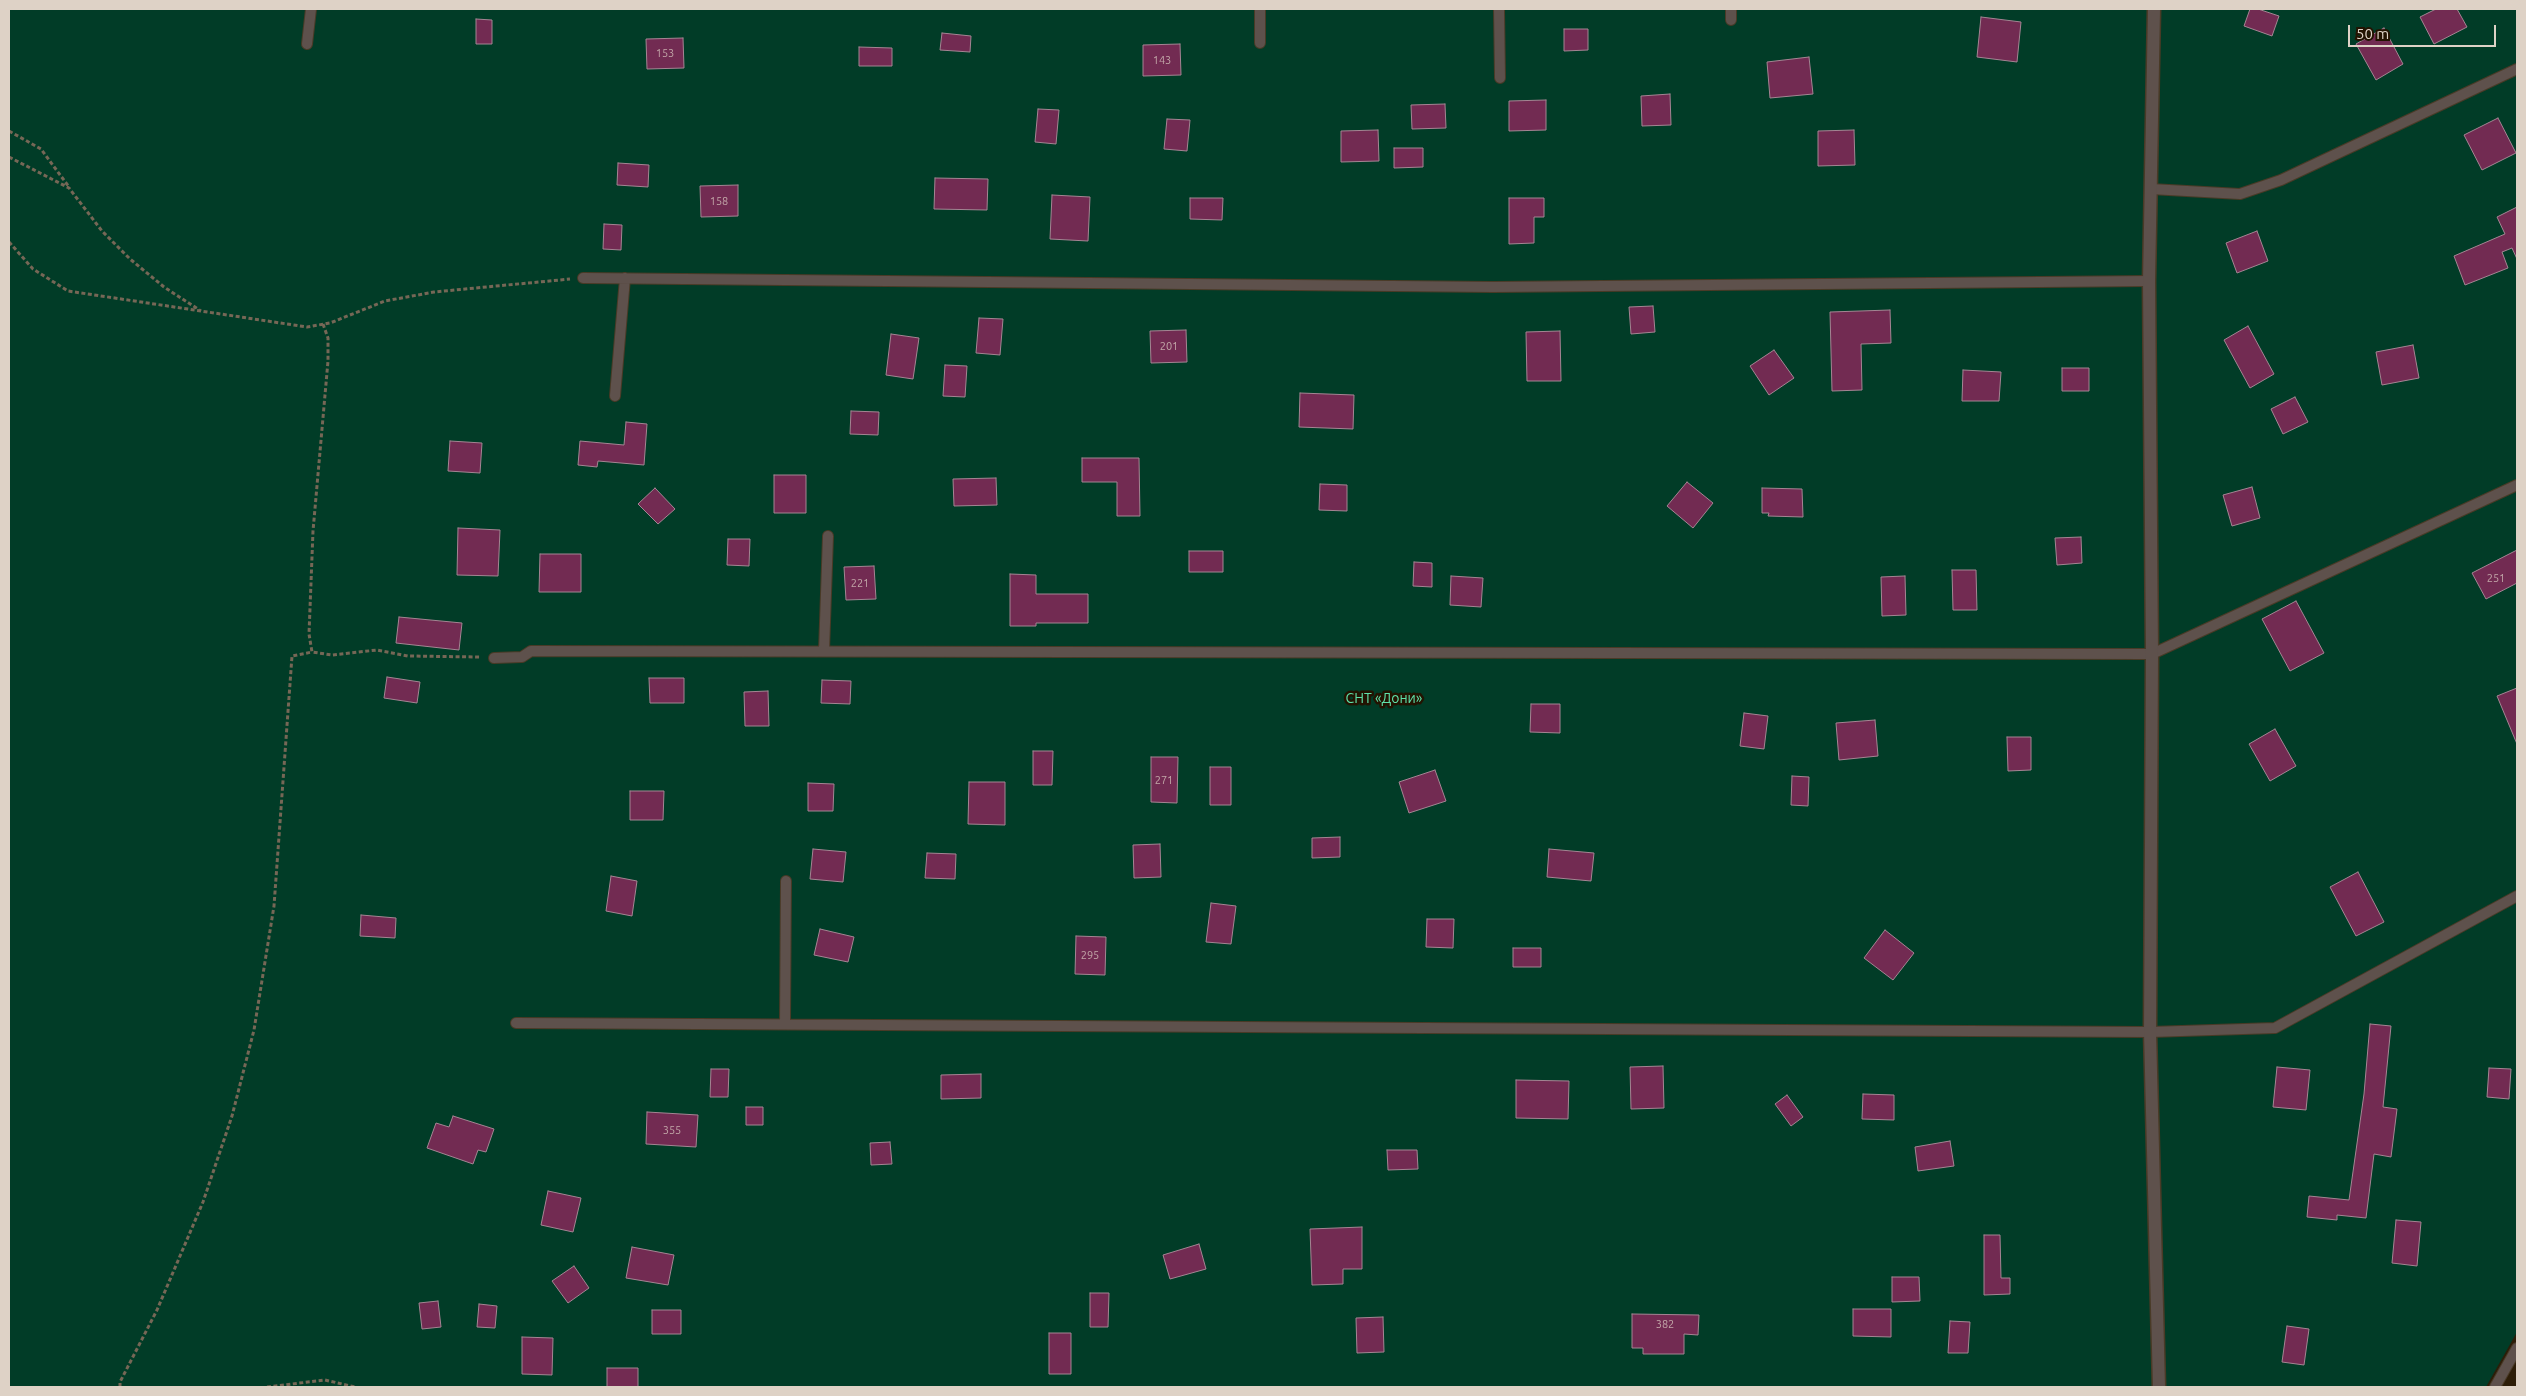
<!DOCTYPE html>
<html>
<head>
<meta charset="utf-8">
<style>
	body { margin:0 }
	#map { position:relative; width:2526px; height:1396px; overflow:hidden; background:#2d1d08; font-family:Ubuntu,sans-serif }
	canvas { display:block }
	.frame { position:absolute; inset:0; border:10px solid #ded2c6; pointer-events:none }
	.scale { position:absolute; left:2348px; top:25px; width:148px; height:22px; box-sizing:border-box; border:2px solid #ded2c6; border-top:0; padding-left:6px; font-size:15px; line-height:18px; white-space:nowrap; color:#ded2c6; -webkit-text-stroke:4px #231301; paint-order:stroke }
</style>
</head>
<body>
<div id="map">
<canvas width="2526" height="1396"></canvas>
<div class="frame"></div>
<div class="scale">50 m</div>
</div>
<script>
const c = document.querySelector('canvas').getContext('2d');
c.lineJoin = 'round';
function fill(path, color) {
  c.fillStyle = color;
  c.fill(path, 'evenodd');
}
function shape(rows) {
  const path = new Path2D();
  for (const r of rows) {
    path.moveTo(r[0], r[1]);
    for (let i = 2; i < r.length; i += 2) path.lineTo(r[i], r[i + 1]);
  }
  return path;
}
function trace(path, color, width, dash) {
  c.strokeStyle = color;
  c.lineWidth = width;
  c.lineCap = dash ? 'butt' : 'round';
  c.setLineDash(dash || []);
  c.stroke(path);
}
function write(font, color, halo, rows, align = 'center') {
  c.font = font + ' Ubuntu,sans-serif';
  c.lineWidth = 5;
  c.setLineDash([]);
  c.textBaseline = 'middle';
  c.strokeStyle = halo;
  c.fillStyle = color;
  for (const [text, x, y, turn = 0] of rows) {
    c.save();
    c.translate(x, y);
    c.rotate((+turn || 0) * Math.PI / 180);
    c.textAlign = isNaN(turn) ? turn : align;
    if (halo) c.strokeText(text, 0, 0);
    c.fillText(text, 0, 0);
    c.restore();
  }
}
fill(shape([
	[9,9,2517,9,2517,1332,2486,1387,9,1387]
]), '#013c27');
const building = shape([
	[2250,9,2258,9,2279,16,2272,36,2244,26,2250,9],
	[2436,9,2457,9,2467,27,2434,44,2420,17,2436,9],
	[1981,17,2021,22,2017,62,1977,57,1981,17],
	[476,19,492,20,492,44,476,44,476,19],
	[2384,28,2403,64,2376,80,2356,44,2384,28],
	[1564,29,1588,29,1588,50,1564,51,1564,29],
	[942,33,971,36,970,52,940,50,942,33],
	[683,38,684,68,647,69,646,39,683,38],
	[1180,44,1181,75,1143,76,1143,45,1180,44],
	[859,47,892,48,892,66,859,66,859,47],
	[1809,57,1813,94,1770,98,1767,62,1809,57],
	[1670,94,1671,125,1642,126,1641,96,1670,94],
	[1546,100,1546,130,1509,131,1509,101,1546,100],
	[1445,104,1446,128,1412,129,1411,105,1445,104],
	[1038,109,1059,110,1056,144,1035,142,1038,109],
	[2498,118,2516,153,2482,170,2464,135,2498,118],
	[1167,119,1190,120,1187,151,1164,149,1167,119],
	[1378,130,1379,161,1341,162,1341,131,1378,130],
	[1854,130,1855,165,1818,166,1818,131,1854,130],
	[1394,148,1423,148,1423,167,1394,168,1394,148],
	[618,163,649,165,648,187,617,185,618,163],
	[935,178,988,179,987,210,934,209,935,178],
	[738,185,738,216,701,217,700,186,738,185],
	[1052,195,1090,197,1088,241,1050,239,1052,195],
	[1190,198,1223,198,1222,220,1190,219,1190,198],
	[1509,198,1544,198,1544,217,1534,217,1534,243,1509,244,1509,198],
	[2517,207,2517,259,2512,248,2502,252,2508,268,2465,285,2454,256,2505,234,2497,217,2517,207],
	[604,224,622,225,621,250,603,249,604,224],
	[2257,231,2268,261,2237,273,2226,243,2257,231],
	[1653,306,1655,332,1631,334,1629,307,1653,306],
	[1890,310,1891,343,1861,344,1862,390,1832,391,1830,312,1890,310],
	[979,318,1003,319,1000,355,976,353,979,318],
	[2248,326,2274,374,2250,388,2224,340,2248,326],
	[1186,330,1187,362,1151,363,1150,331,1186,330],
	[1560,331,1561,381,1527,381,1526,332,1560,331],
	[891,334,919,338,913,379,886,375,891,334],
	[2413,345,2419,378,2382,385,2376,352,2413,345],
	[1774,350,1794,378,1769,395,1750,366,1774,350],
	[945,365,967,366,965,397,943,396,945,365],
	[2062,368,2089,368,2089,391,2062,391,2062,368],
	[1963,370,2001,372,1999,401,1962,401,1963,370],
	[1300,393,1354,395,1353,429,1299,427,1300,393],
	[2295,397,2308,422,2283,434,2271,409,2295,397],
	[851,411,879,412,878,435,850,434,851,411],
	[626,422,647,424,644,465,598,461,597,467,578,465,580,441,624,445,626,422],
	[450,441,482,443,480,473,448,471,450,441],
	[1082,458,1139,458,1140,516,1117,516,1117,482,1082,482,1082,458],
	[774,475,806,475,806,513,774,513,774,475],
	[996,478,997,505,954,506,953,479,996,478],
	[1687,482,1713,503,1693,528,1667,506,1687,482],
	[1320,484,1347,485,1347,511,1319,510,1320,484],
	[2252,487,2260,518,2232,526,2223,495,2252,487],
	[655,488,675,509,658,524,638,504,655,488],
	[1762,488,1802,489,1803,517,1768,516,1769,513,1762,513,1762,488],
	[458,528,500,530,498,576,457,575,458,528],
	[2081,537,2082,563,2057,565,2055,538,2081,537],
	[728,539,750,539,749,566,727,565,728,539],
	[2517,550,2517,583,2486,599,2472,573,2517,550],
	[1189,551,1223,551,1223,572,1189,572,1189,551],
	[540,554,581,554,581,592,539,592,540,554],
	[1414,562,1432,563,1432,587,1413,586,1414,562],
	[874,566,876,599,846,600,844,567,874,566],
	[1952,570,1976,570,1977,610,1953,610,1952,570],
	[1010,574,1036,575,1036,594,1088,594,1088,623,1036,623,1036,626,1010,626,1010,574],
	[1451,576,1483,578,1481,607,1450,605,1451,576],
	[1905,576,1906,615,1882,616,1881,577,1905,576],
	[2296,601,2324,653,2290,671,2262,619,2296,601],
	[399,617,462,623,459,650,396,643,399,617],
	[387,677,420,682,417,703,384,698,387,677],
	[649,678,684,678,684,703,650,703,649,678],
	[822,680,851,681,850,704,821,703,822,680],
	[2517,688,2517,744,2497,696,2517,688],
	[768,691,769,726,745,726,744,692,768,691],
	[1531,704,1560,704,1560,733,1530,732,1531,704],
	[1744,713,1768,716,1764,749,1740,746,1744,713],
	[1875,720,1878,756,1839,760,1836,723,1875,720],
	[2275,729,2296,766,2270,781,2249,744,2275,729],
	[2007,737,2031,737,2031,770,2008,771,2007,737],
	[1033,751,1053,751,1052,785,1033,785,1033,751],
	[1151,757,1178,757,1177,803,1151,802,1151,757],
	[1210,767,1231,767,1231,805,1210,805,1210,767],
	[1435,770,1446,801,1409,813,1399,782,1435,770],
	[1792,776,1809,777,1808,806,1791,805,1792,776],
	[969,782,1005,782,1005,825,968,824,969,782],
	[808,783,834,784,833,811,808,811,808,783],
	[630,791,664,791,663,820,630,820,630,791],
	[1340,837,1340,857,1312,858,1312,838,1340,837],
	[1160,844,1161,877,1134,878,1133,845,1160,844],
	[813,849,846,852,843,882,810,879,813,849],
	[1549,849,1594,853,1591,881,1547,877,1549,849],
	[927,853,956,854,955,879,925,878,927,853],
	[2358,872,2384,922,2356,936,2330,887,2358,872],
	[611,876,637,881,632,916,606,911,611,876],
	[1211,903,1236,906,1231,944,1206,942,1211,903],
	[361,915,396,918,395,938,360,936,361,915],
	[1427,919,1454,919,1453,948,1426,947,1427,919],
	[820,929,854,937,848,962,814,955,820,929],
	[1885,930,1914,953,1893,980,1864,958,1885,930],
	[1076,936,1106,937,1105,975,1075,974,1076,936],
	[1513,948,1541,948,1541,967,1513,967,1513,948],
	[2370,1024,2391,1026,2383,1107,2397,1109,2391,1157,2374,1154,2366,1218,2337,1215,2337,1220,2307,1217,2309,1196,2349,1200,2364,1094,2370,1024],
	[1663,1066,1664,1108,1631,1109,1630,1067,1663,1066],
	[2277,1067,2310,1070,2306,1110,2273,1107,2277,1067],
	[2489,1068,2511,1069,2509,1099,2487,1097,2489,1068],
	[711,1069,729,1069,728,1097,710,1097,711,1069],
	[981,1074,981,1098,941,1099,941,1075,981,1074],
	[1516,1080,1569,1081,1568,1119,1516,1118,1516,1080],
	[1863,1094,1894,1095,1894,1120,1862,1119,1863,1094],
	[1787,1095,1803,1117,1791,1126,1775,1104,1787,1095],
	[746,1107,763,1107,763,1125,746,1125,746,1107],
	[647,1112,698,1115,696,1147,646,1144,647,1112],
	[453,1116,494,1129,486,1152,478,1150,473,1164,427,1148,436,1123,449,1127,453,1116],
	[1950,1141,1954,1166,1918,1171,1915,1147,1950,1141],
	[890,1142,892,1164,871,1165,870,1143,890,1142],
	[1387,1150,1417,1150,1418,1169,1388,1170,1387,1150],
	[548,1191,581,1198,573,1232,541,1225,548,1191],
	[2396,1220,2421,1222,2417,1266,2392,1263,2396,1220],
	[1362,1227,1362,1269,1343,1269,1343,1284,1312,1285,1310,1229,1362,1227],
	[1984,1235,2000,1235,2001,1278,2010,1278,2010,1294,1984,1295,1984,1235],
	[1199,1244,1206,1269,1170,1279,1163,1255,1199,1244],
	[632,1247,674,1255,668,1285,626,1278,632,1247],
	[574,1266,589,1288,568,1303,552,1281,574,1266],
	[1892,1277,1919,1277,1920,1301,1892,1302,1892,1277],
	[1090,1293,1109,1293,1108,1327,1090,1327,1090,1293],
	[438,1301,441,1327,422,1329,419,1303,438,1301],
	[479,1304,497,1306,495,1328,477,1327,479,1304],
	[1853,1309,1891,1309,1891,1337,1853,1336,1853,1309],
	[652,1310,681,1310,681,1334,652,1334,652,1310],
	[1632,1314,1699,1315,1698,1335,1684,1334,1684,1354,1643,1354,1643,1348,1632,1348,1632,1314],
	[1383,1317,1384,1352,1357,1353,1356,1318,1383,1317],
	[1950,1321,1970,1322,1968,1353,1948,1353,1950,1321],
	[2287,1326,2309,1329,2304,1365,2282,1362,2287,1326],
	[1049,1333,1071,1333,1071,1374,1049,1374,1049,1333],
	[522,1337,553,1338,552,1375,522,1374,522,1337],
	[607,1368,638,1368,638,1387,607,1387,607,1368]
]);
fill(building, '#722b52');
trace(building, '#a48593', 1);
const lane = shape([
	[1499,9,1500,78],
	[1731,9,1731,20],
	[1260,43,1260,9],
	[307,44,311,9],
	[2151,189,2240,194,2281,180,2517,69],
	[583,278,1493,287,2149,281],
	[615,396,625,278],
	[824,651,828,536],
	[494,658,522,657,531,651,2152,654,2517,485],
	[516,1023,2150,1032,2275,1028,2517,896],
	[785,1024,786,881],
	[2495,1387,2517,1348]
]);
const street = shape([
	[2154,9,2149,281,2152,654,2150,1032,2159,1387]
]);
trace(lane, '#493a26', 12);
trace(street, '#493a26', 15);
trace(shape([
	[9,131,41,149,69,187],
	[9,157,69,188,102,231,130,259,164,287,201,311],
	[9,242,33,269,68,291,307,327,330,323,385,301,434,292,570,279],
	[323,324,328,338,328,361,313,531,309,634,312,652,332,655,377,650,408,656,480,657],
	[120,1387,120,1382,157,1310,203,1202,232,1116,254,1030,274,906,292,656,312,652],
	[267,1387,325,1380,355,1387]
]), '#766756', 3, [4, 2.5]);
trace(lane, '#5e514c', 10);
trace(street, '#5e514c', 12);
write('11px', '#c3a8a9', null, [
	["153",665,53],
	["143",1162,60],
	["158",719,201],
	["201",1169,346],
	["251",2496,578],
	["221",860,583],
	["271",1164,780],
	["295",1090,955],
	["355",672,1130],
	["382",1665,1324]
]);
write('14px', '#5fe1a9', '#231301', [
	["СНТ «Дони»",1384,698]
]);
</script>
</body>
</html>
